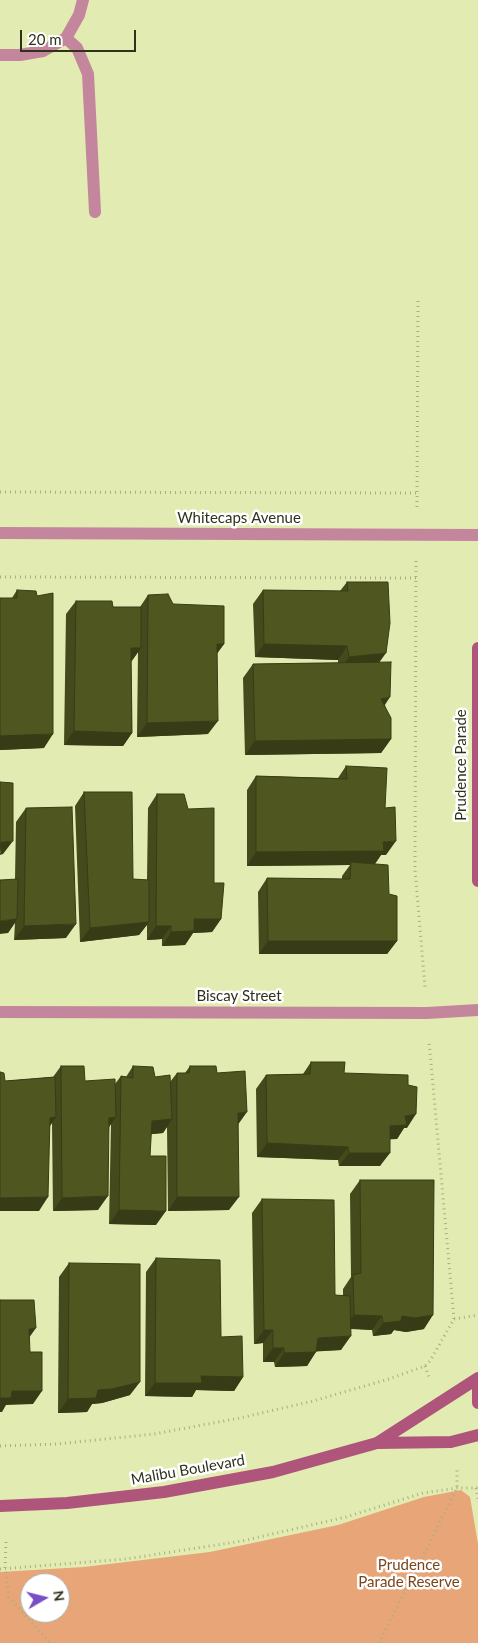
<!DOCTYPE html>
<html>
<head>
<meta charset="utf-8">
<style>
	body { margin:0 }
	#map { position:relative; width:478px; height:1643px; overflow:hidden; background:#e2ebb1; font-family:Lato,sans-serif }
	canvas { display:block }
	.north { position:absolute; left:20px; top:1573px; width:50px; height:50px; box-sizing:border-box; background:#fff; border:1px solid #abada4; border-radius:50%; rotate:82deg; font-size:14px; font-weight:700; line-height:20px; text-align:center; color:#2e321b }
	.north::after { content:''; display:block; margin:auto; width:18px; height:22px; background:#784ec7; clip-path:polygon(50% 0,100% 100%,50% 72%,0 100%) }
	.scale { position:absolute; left:20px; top:30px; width:116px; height:22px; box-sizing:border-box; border:2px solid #2e321b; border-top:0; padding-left:6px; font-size:15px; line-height:18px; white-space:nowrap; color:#2e321b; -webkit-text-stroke:4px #fff; paint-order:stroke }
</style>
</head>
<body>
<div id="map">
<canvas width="478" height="1643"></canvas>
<div class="north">N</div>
<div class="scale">20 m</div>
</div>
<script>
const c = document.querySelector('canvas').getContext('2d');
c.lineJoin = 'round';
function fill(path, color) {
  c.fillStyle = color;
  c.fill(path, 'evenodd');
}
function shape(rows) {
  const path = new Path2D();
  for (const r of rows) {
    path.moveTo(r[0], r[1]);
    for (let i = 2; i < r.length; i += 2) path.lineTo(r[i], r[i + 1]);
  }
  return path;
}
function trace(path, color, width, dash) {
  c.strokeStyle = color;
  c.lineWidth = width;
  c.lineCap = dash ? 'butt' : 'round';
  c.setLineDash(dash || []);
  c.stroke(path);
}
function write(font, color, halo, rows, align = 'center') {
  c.font = font + ' Lato,sans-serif';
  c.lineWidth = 5;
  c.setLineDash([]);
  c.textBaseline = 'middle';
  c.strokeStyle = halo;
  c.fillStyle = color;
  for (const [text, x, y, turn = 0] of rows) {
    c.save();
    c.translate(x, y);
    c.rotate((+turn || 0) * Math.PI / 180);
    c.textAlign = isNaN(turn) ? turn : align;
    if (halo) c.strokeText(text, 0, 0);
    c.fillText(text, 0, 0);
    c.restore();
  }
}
fill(shape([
	[461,1490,470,1497,478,1544,478,1643,0,1643,0,1572,84,1567,210,1552,338,1525,424,1497],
	[30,1583,60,1583,60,1613,30,1613]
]), '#e8a577');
trace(shape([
	[0,492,418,493],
	[417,507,418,297],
	[416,561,415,870,425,987],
	[0,577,416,578],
	[454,1319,478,1315],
	[425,1366,429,1377],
	[0,1446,57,1444,154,1434,240,1418,313,1401,389,1379,425,1366,430,1361,454,1319,429,1041],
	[476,1488,478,1499],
	[6,1542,5,1569,9,1597,50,1643],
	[0,1569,126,1559,242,1541,346,1517,423,1493,457,1488,478,1488],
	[379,1643,457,1488,457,1469]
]), '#a8af81', 3, [1, 4]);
trace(shape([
	[66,38,77,48,88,74,95,212]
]), '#c4869d', 12);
trace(shape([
	[0,55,20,55,43,51,66,38,79,15,83,0],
	[0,533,478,535],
	[0,1012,427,1013,478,1010]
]), '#c4869d', 12);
trace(shape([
	[478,648,478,881],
	[478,1380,478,1403],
	[377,1443,478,1378],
	[0,1506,67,1503,164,1492,273,1472,377,1443,451,1442,478,1435]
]), '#af557b', 12);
fill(shape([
	[347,582,379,662,385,705,391,739,381,753,245,755,243,678,253,664,338,663,338,660,255,657,253,604,263,590,340,591],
	[17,590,44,748,0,750,0,598,12,598],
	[148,595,173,604,224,644,217,653,208,734,137,737,138,652,131,662,132,733,123,746,64,745,66,614,76,601,113,607,140,607],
	[346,766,385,808,386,855,381,855,375,864,389,894,397,941,387,954,259,954,258,892,267,878,342,879,342,876,350,865,247,866,247,790,256,776,338,778],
	[84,792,133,879,147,880,148,808,157,794,188,809,214,883,221,919,212,932,193,933,185,945,162,946,162,939,147,940,147,925,139,935,80,942,75,806],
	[26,808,66,938,14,940,15,923,8,933,15,879,16,822],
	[311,1062,344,1073,407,1128,404,1128,397,1139,390,1139,380,1166,339,1166,338,1160,257,1157,256,1089,266,1075,303,1074],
	[61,1066,85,1081,115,1084,121,1076,126,1077,133,1066,155,1077,170,1082,177,1073,185,1073,190,1066,217,1073,238,1124,229,1210,168,1211,167,1127,163,1133,151,1134,150,1156,156,1225,109,1224,111,1124,109,1127,98,1210,53,1211,52,1123,50,1126,39,1211,0,1211,0,1072,5,1081,53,1077],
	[360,1180,424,1329,406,1332,394,1330,391,1334,373,1336,372,1330,350,1329,341,1350,316,1351,307,1366,275,1367,274,1362,263,1362,263,1343,254,1344,252,1213,262,1199,335,1295,343,1296,343,1289,351,1277,350,1194],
	[156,1258,221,1337,243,1377,234,1391,196,1390,192,1397,145,1396,146,1272],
	[69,1263,130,1395,102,1403,92,1404,87,1412,58,1413,59,1277]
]), '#444a1b');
fill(shape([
	[217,644,224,644,214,658],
	[264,644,347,646,338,660,255,657],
	[131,648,141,648,131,662],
	[386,653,376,667,339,670,349,657],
	[390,697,381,711,381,699],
	[218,721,208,734,137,737,147,723],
	[74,731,132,733,123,746,64,745],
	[53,734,44,748,0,750,0,736],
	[391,739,381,753,245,755,255,741],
	[13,841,3,854,0,855,1,842],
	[396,841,386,855,381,855,374,865,351,862,350,865,247,866,256,852,383,842],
	[17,919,8,933,0,934,0,921],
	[194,919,221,919,212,932,193,933,185,945,162,946,171,932],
	[149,922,139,935,80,942,90,928],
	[76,924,66,938,14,940,24,926],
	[156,926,171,926,162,939,147,940],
	[268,941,397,941,387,954,259,954],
	[247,1112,237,1126,238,1113],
	[416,1114,407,1128,404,1128,397,1139,380,1140,390,1126,405,1116],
	[56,1117,46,1131,50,1118],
	[116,1117,106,1131,109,1118],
	[172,1119,163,1133,143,1135,152,1121],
	[267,1143,348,1147,338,1160,257,1157],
	[349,1153,390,1153,380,1166,339,1166],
	[108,1196,98,1210,53,1211,62,1198],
	[48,1197,39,1211,0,1211,0,1198],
	[177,1197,239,1197,229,1210,168,1211],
	[119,1210,166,1211,156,1225,109,1224],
	[354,1315,382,1316,372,1330,344,1328],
	[433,1315,424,1329,406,1332,394,1330,391,1334,373,1336,383,1323,402,1316],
	[36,1328,26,1342,29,1329],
	[264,1330,273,1330,263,1343,254,1344],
	[351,1336,341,1350,308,1352,318,1338],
	[273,1348,284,1348,274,1362,263,1362],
	[316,1352,307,1366,275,1367,284,1353],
	[201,1376,243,1377,234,1391,196,1390,192,1397,145,1396,155,1383],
	[140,1382,130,1395,102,1403,92,1404,87,1412,58,1413,68,1399,98,1390],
	[12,1391,42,1391,33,1404,6,1405,2,1412,0,1412,0,1398]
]), '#373c16');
const building = shape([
	[347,582,388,582,390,623,386,653,349,657,347,646,264,644,263,590,348,591,347,582],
	[17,590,36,591,37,596,53,593,53,734,0,736,0,598,17,598,17,590],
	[168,594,173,604,224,606,224,644,217,644,218,721,147,723,148,595,168,594],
	[76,601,112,601,113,607,141,607,141,648,131,648,132,733,74,731,76,601],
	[391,662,390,697,381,699,391,718,391,739,255,741,253,664,391,662],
	[346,766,387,768,385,808,395,807,396,841,383,842,384,851,256,852,256,776,347,779,346,766],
	[0,782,13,783,13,841,1,842,0,851,0,782],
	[84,792,132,792,133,879,149,880,149,922,90,928,84,792],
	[157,794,184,794,188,809,214,808,214,883,224,883,221,919,194,919,194,931,171,932,171,926,156,926,157,794],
	[72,807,76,924,24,926,26,808,72,807],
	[351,862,388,865,389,894,397,896,397,941,268,941,267,878,350,879,351,862],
	[18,879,17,919,0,921,0,880,18,879],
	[311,1062,345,1062,344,1073,408,1075,408,1085,417,1087,416,1114,405,1116,407,1125,390,1126,390,1153,349,1153,348,1147,267,1143,266,1075,310,1074,311,1062],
	[61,1066,84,1066,85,1081,115,1079,116,1117,109,1118,108,1196,62,1198,61,1066],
	[133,1066,153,1067,155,1077,170,1075,172,1119,152,1121,150,1156,166,1156,166,1211,119,1210,121,1076,133,1078,133,1066],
	[190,1066,216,1066,217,1073,245,1071,247,1112,238,1113,239,1197,177,1197,177,1073,189,1073,190,1066],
	[0,1072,4,1073,5,1081,55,1077,56,1117,50,1118,48,1197,0,1198,0,1072],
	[360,1180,434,1180,433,1315,415,1318,402,1316,401,1321,383,1323,382,1316,354,1315,353,1275,361,1273,360,1180],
	[262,1199,334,1200,335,1295,350,1296,351,1336,318,1338,316,1352,284,1353,284,1348,273,1348,273,1330,264,1330,262,1199],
	[156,1258,220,1260,221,1337,242,1336,243,1377,201,1376,202,1383,155,1383,156,1258],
	[69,1263,140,1264,140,1382,112,1389,98,1390,96,1398,68,1399,69,1263],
	[0,1300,34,1300,36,1328,29,1329,30,1352,42,1352,42,1391,12,1391,11,1398,0,1398,0,1300]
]);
fill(building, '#4f561f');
trace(building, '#373c16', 1);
write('15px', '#2e321b', '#fff', [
	["Whitecaps Avenue",239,518],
	["Prudence Parade",461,765,-90],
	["Biscay Street",239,996],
	["Malibu Boulevard",188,1470,-10]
]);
write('15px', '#7a451b', '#fff', [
	["Prudence",409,1565],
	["Parade Reserve",409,1582]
]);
</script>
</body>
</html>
